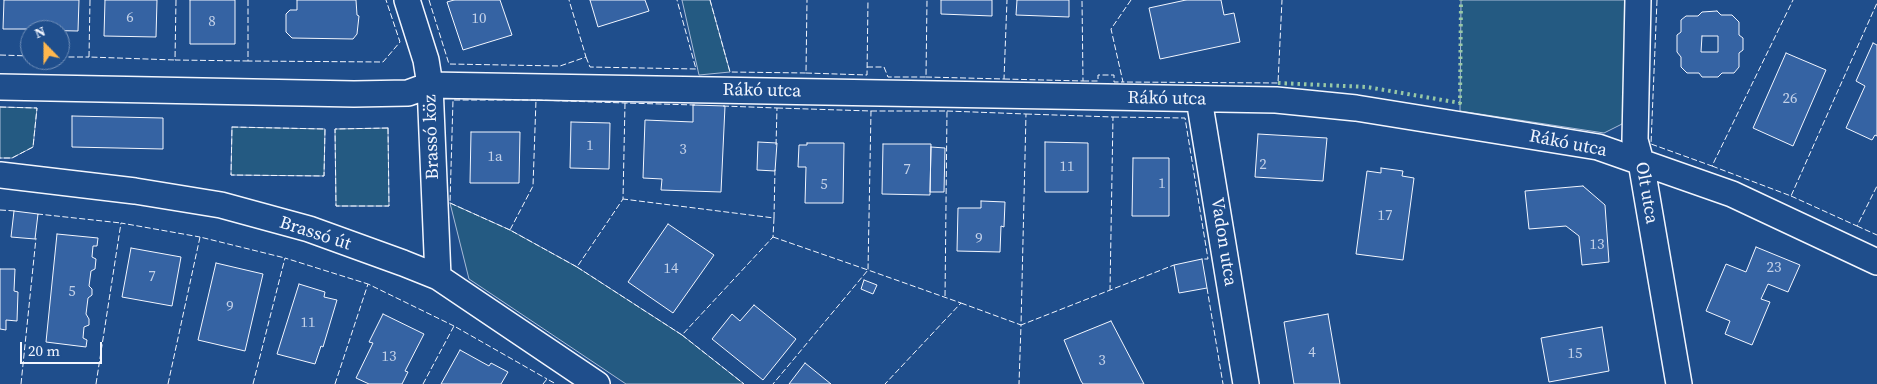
<!DOCTYPE html>
<html>
<head>
<meta charset="utf-8">
<style>
	body { margin:0 }
	#map { position:relative; width:1877px; height:384px; overflow:hidden; background:#1f4e8c; font-family:"Source Serif 4",serif }
	canvas { display:block }
	.north { position:absolute; left:20px; top:20px; width:50px; height:50px; box-sizing:border-box; background:#1f4e8c; border:1px solid #7391ba; border-radius:50%; rotate:338deg; font-size:14px; font-weight:700; line-height:20px; text-align:center; color:#f2f6ff }
	.north::after { content:''; display:block; margin:auto; width:18px; height:22px; background:#ffb74d; clip-path:polygon(50% 0,100% 100%,50% 72%,0 100%) }
	.scale { position:absolute; left:20px; top:342px; width:82px; height:22px; box-sizing:border-box; border:2px solid #f2f6ff; border-top:0; padding-left:6px; font-size:15px; line-height:18px; white-space:nowrap; color:#f2f6ff; -webkit-text-stroke:4px #1f4e8c; paint-order:stroke }
</style>
</head>
<body>
<div id="map">
<canvas width="1877" height="384"></canvas>
<div class="north">N</div>
<div class="scale">20 m</div>
</div>
<script>
const c = document.querySelector('canvas').getContext('2d');
c.lineJoin = 'round';
function fill(path, color) {
  c.fillStyle = color;
  c.fill(path, 'evenodd');
}
function shape(rows) {
  const path = new Path2D();
  for (const r of rows) {
    path.moveTo(r[0], r[1]);
    for (let i = 2; i < r.length; i += 2) path.lineTo(r[i], r[i + 1]);
  }
  return path;
}
function trace(path, color, width, dash) {
  c.strokeStyle = color;
  c.lineWidth = width;
  c.lineCap = dash ? 'butt' : 'round';
  c.setLineDash(dash || []);
  c.stroke(path);
}
function write(font, color, halo, rows, align = 'center') {
  c.font = font + ' "Source Serif 4",serif';
  c.lineWidth = 4;
  c.setLineDash([]);
  c.textBaseline = 'middle';
  c.strokeStyle = halo;
  c.fillStyle = color;
  for (const [text, x, y, turn = 0] of rows) {
    c.save();
    c.translate(x, y);
    c.rotate((+turn || 0) * Math.PI / 180);
    c.textAlign = isNaN(turn) ? turn : align;
    if (halo) c.strokeText(text, 0, 0);
    c.fillText(text, 0, 0);
    c.restore();
  }
}
const green = shape([
	[682,0,710,0,730,72,699,75,682,0],
	[1461,0,1630,0,1628,109,1622,124,1604,133,1460,111,1461,0],
	[0,107,37,108,33,147,12,158,0,158,0,107],
	[232,127,325,129,324,176,231,175,232,127],
	[388,128,389,206,336,206,335,129,388,128],
	[450,203,510,230,577,267,682,335,744,384,626,384,469,279,450,203]
]);
fill(green, '#245a82');
trace(green, '#a8bbd7', 1);
const building = shape([
	[4,0,79,0,78,31,30,30,30,35,27,35,27,29,3,29,4,0],
	[105,0,157,0,156,37,104,36,105,0],
	[190,0,235,0,235,44,190,44,190,0],
	[297,0,356,0,357,15,359,16,357,34,353,39,292,38,286,32,286,14,290,10,297,10,297,0],
	[454,0,500,0,512,35,463,50,447,2,454,0],
	[590,0,645,0,649,11,598,27,590,0],
	[941,0,992,0,992,16,941,14,941,0],
	[1017,0,1069,0,1069,17,1016,15,1017,0],
	[1186,0,1221,0,1224,15,1234,13,1240,42,1160,59,1149,8,1186,0],
	[1717,11,1721,15,1732,15,1739,22,1739,35,1743,38,1743,50,1739,53,1739,67,1734,73,1722,73,1718,77,1702,77,1699,73,1687,73,1681,67,1681,57,1677,52,1677,35,1681,32,1681,20,1686,16,1698,16,1702,12,1717,11],
	[1702,36,1718,36,1718,52,1701,52,1702,36],
	[1873,43,1877,45,1877,136,1875,135,1872,140,1846,128,1865,86,1856,81,1873,43],
	[1786,53,1826,70,1793,146,1753,128,1786,53],
	[693,105,725,106,721,192,661,190,662,179,643,178,645,120,693,122,693,105],
	[72,116,163,118,163,149,72,147,72,116],
	[571,122,610,123,609,169,570,168,571,122],
	[471,132,520,132,519,183,470,183,471,132],
	[1258,134,1327,138,1323,181,1255,177,1258,134],
	[758,142,777,143,775,171,757,170,758,142],
	[1045,142,1088,143,1088,192,1045,192,1045,142],
	[807,143,844,143,843,203,805,203,806,167,798,167,799,145,807,145,807,143],
	[883,144,931,144,930,195,882,194,883,144],
	[931,147,945,148,944,192,930,192,931,147],
	[1133,158,1169,158,1169,216,1132,216,1133,158],
	[1381,168,1403,171,1402,176,1414,178,1403,260,1356,254,1367,171,1381,173,1381,168],
	[1583,186,1605,205,1609,262,1582,265,1579,236,1566,226,1529,229,1525,191,1583,186],
	[981,201,1005,202,1004,227,1001,226,1000,252,957,251,958,208,981,208,981,201],
	[14,211,38,214,35,239,11,237,14,211],
	[668,224,714,255,673,313,628,282,668,224],
	[57,234,98,238,97,246,93,246,92,257,96,259,95,269,91,271,89,286,92,289,92,295,88,298,86,314,89,319,89,325,84,327,83,338,87,340,86,347,46,342,57,234],
	[1756,247,1800,265,1788,292,1768,284,1761,299,1770,302,1752,345,1725,334,1730,321,1706,311,1726,264,1746,272,1756,247],
	[131,248,181,257,172,306,122,297,131,248],
	[1202,259,1207,288,1179,293,1174,265,1202,259],
	[216,263,263,274,245,351,198,340,216,263],
	[0,269,15,269,14,291,18,292,17,321,6,320,6,330,0,329,0,269],
	[864,280,877,285,873,294,861,289,864,280],
	[299,284,325,292,324,297,337,300,323,347,321,346,315,364,277,354,299,284],
	[754,305,796,339,763,380,712,339,732,314,740,321,754,305],
	[383,314,424,334,405,371,408,372,402,384,369,384,356,378,373,343,369,342,383,314],
	[1328,314,1340,384,1294,384,1284,322,1328,314],
	[1111,321,1144,384,1083,384,1081,381,1064,340,1111,321],
	[1602,327,1609,371,1549,382,1541,338,1602,327],
	[460,350,489,366,491,363,508,372,501,384,441,384,460,350],
	[805,363,831,384,789,384,805,363]
]);
fill(building, '#3563a3');
trace(building, '#f2f6ff', 1);
const minor = shape([
	[407,0,426,60,430,85,438,277],
	[1638,0,1635,140,1641,162,1679,384],
	[0,87,354,94,408,93,430,85,1276,100,1356,108,1598,147,1732,194,1877,262],
	[1199,99,1246,384],
	[0,175,135,191,221,205,309,229,403,263,438,277,597,384]
]);
trace(minor, '#f2f6ff', 28);
trace(minor, '#1f4e8c', 25);
trace(shape([
	[1278,83,1367,87,1460,103,1461,0]
]), '#97c8a6', 4, [2.5, 4]);
trace(shape([
	[90,0,89,57,175,60],
	[176,0,175,60,248,61],
	[248,0,248,61,383,62,400,42,386,0],
	[429,0,449,64,560,66,586,57,569,0],
	[710,0,730,72,806,73,807,0],
	[1131,0,1111,29,1123,82,1278,83,1282,0],
	[1657,0,1651,144,1712,166,1793,0],
	[0,55,30,56],
	[60,57,89,57],
	[586,57,590,67,696,69,677,0],
	[867,67,884,67,888,77,926,77,927,0],
	[806,73,867,75,868,0],
	[926,77,1004,79,1007,0],
	[1004,79,1083,81,1082,0],
	[1083,81,1098,81,1098,75,1114,75,1114,82,1123,82],
	[625,103,623,199,577,267,510,230,533,186,536,100,625,103,695,105],
	[723,106,777,108,776,146],
	[0,107,37,108,33,147,12,158,0,158],
	[777,108,871,111,868,270,961,303,885,384],
	[871,111,947,111,945,298],
	[947,111,1026,114,1021,325,1174,265],
	[1026,114,1113,117,1110,290],
	[1113,117,1185,118,1208,259,1202,259],
	[232,127,325,129,324,176,231,175,232,127],
	[388,128,389,206,336,206,335,129,388,128],
	[1712,166,1791,196,1877,3],
	[1791,196,1857,226,1877,186],
	[0,210,16,211],
	[38,215,38,214,121,223],
	[774,218,775,168],
	[1857,226,1877,235],
	[510,230,450,203,453,100,536,100],
	[773,237,868,270,773,384],
	[577,267,682,335,773,237,774,218,623,199],
	[1207,288,1223,384],
	[961,303,1021,325,1019,384],
	[682,335,744,384],
	[21,384,36,238],
	[96,384,121,223,200,237],
	[168,384,200,237,285,258],
	[253,384,285,258,368,284],
	[335,384,368,284,454,326],
	[423,384,454,326,547,379],
	[543,384,547,379,556,384]
]), '#f2f6ff', 1, [6, 2.5]);
write('15px', '#c3d1e8', null, [
	["6",130,18],
	["10",479,19],
	["8",212,22],
	["26",1790,99],
	["1",590,146],
	["3",683,150],
	["1a",495,157],
	["2",1263,165],
	["11",1067,167],
	["7",907,170],
	["1",1162,184],
	["5",824,185],
	["17",1385,216],
	["9",979,239],
	["13",1597,245],
	["23",1774,268],
	["14",671,269],
	["7",152,277],
	["5",72,292],
	["9",230,307],
	["11",308,323],
	["4",1312,353],
	["15",1575,354],
	["13",389,357],
	["3",1102,361]
]);
write('18px', '#f2f6ff', '#1f4e8c', [
	["Rákó utca",762,91,1],
	["Rákó utca",1167,99,1],
	["Brassó köz",432,137,-92],
	["Rákó utca",1568,144,11],
	["Olt utca",1646,193,80],
	["Brassó út",315,234,18],
	["Vadon utca",1223,242,81]
]);
</script>
</body>
</html>
